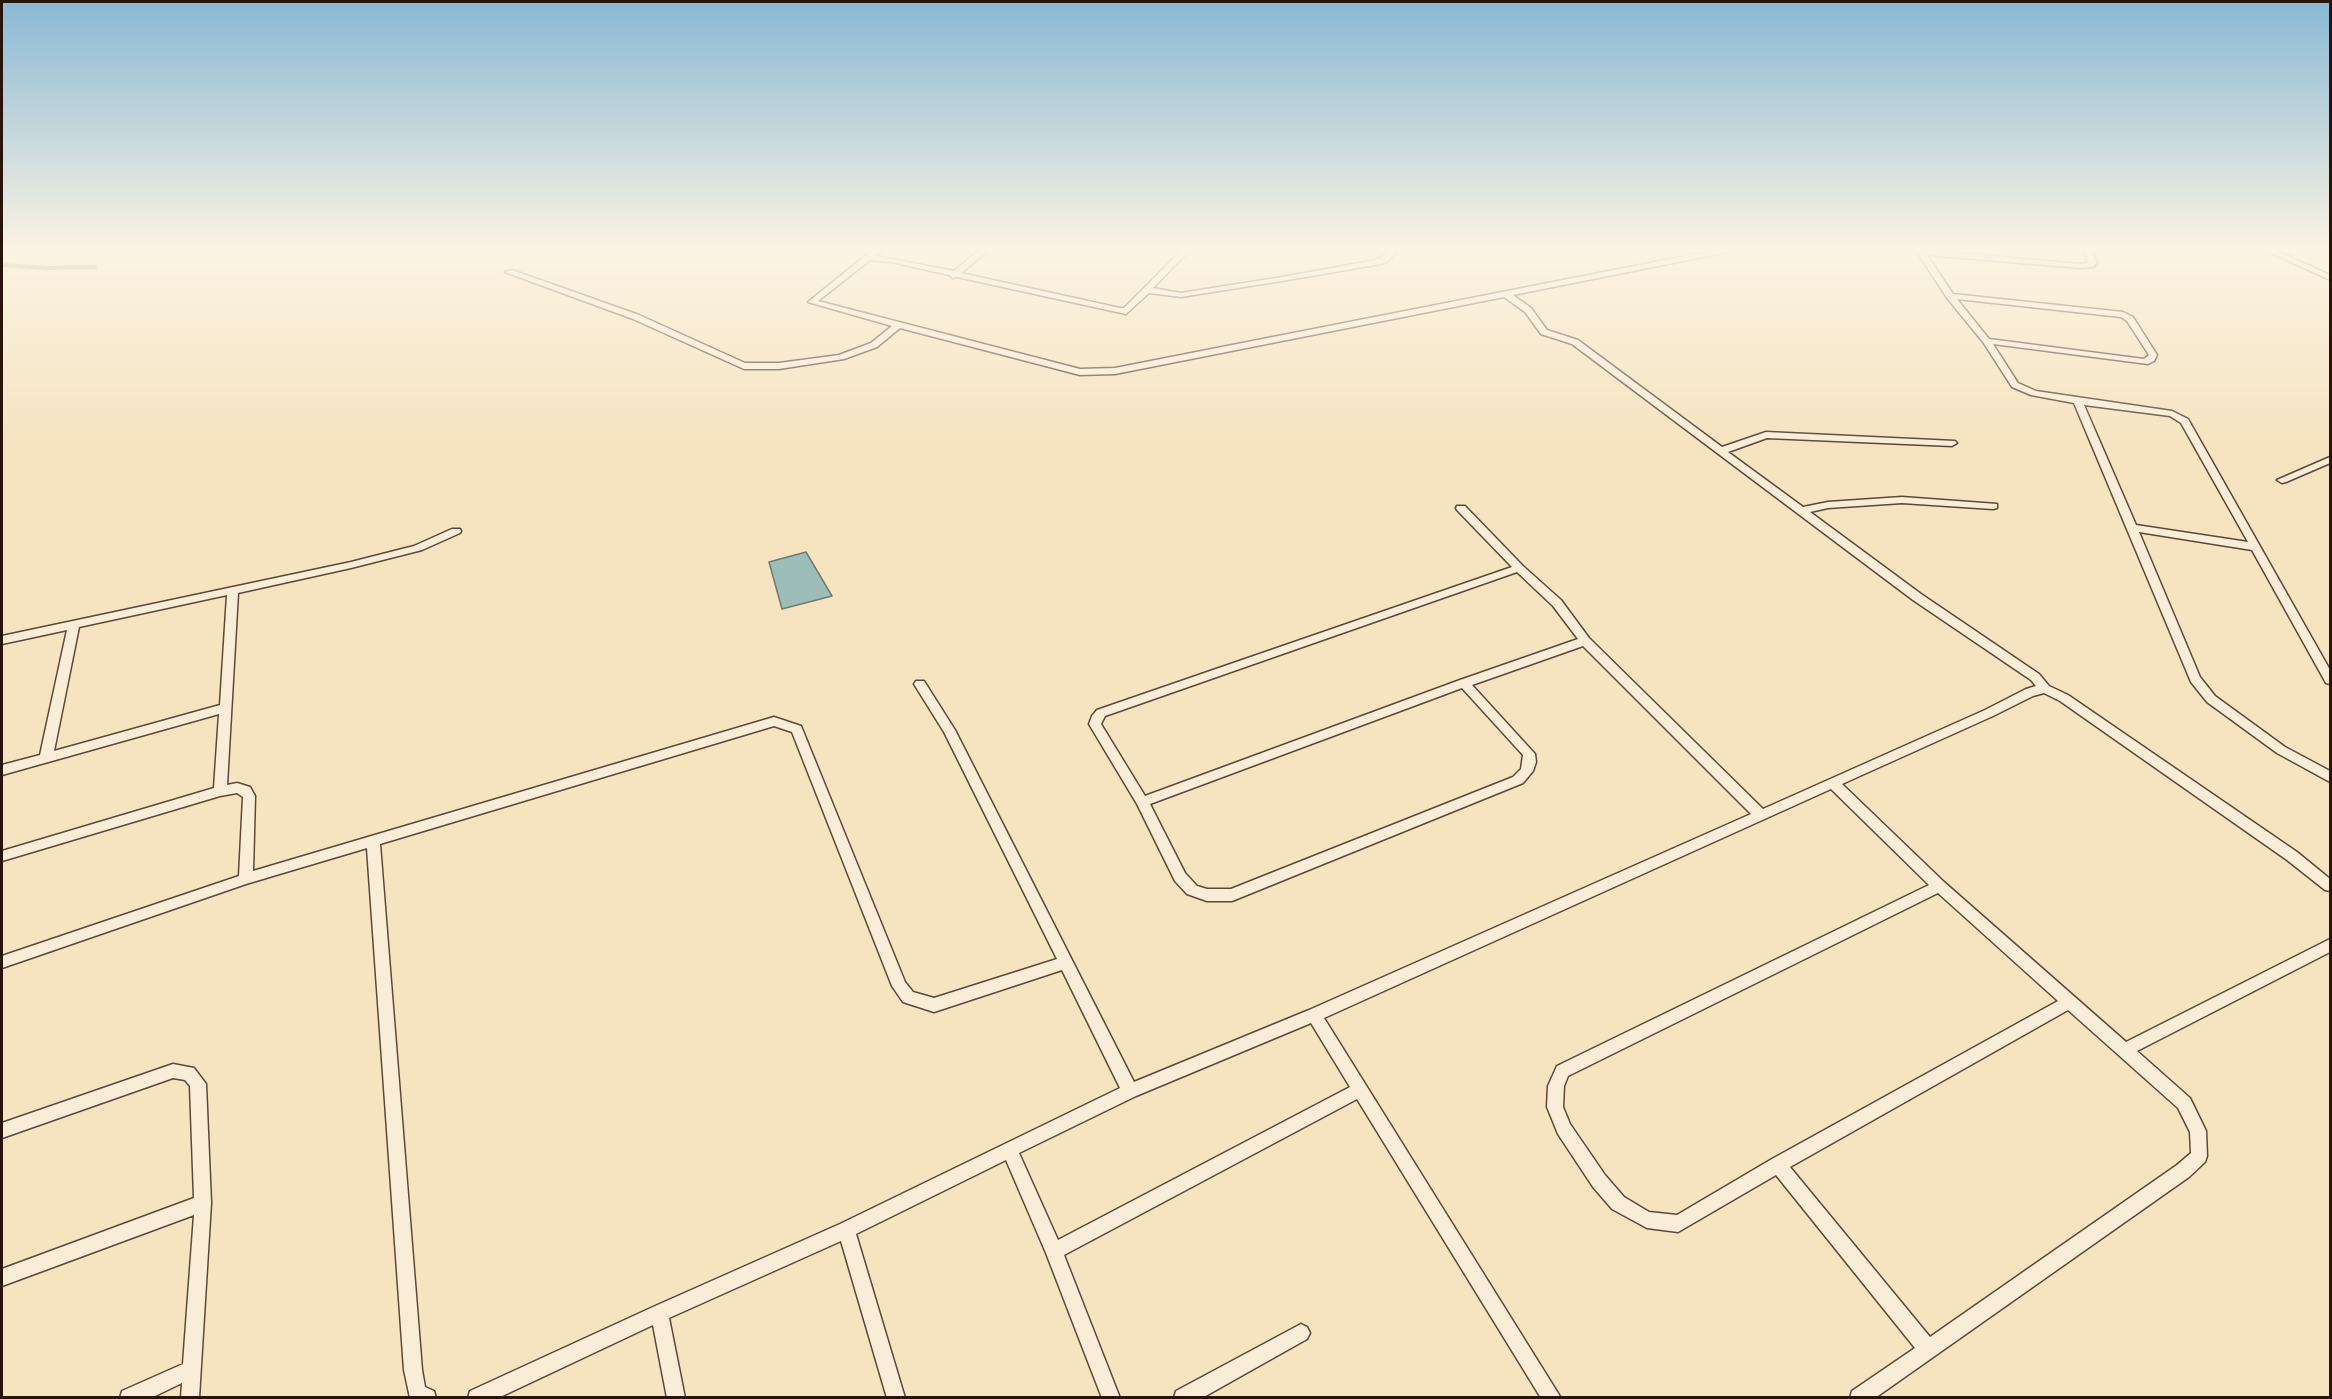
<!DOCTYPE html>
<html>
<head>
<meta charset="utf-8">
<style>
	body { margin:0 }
	#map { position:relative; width:2332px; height:1399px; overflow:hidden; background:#f6e4c1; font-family:"EB Garamond",serif }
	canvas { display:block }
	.frame { position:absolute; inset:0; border:3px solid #28140a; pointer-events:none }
</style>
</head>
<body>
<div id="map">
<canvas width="2332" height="1399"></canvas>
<div class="frame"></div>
</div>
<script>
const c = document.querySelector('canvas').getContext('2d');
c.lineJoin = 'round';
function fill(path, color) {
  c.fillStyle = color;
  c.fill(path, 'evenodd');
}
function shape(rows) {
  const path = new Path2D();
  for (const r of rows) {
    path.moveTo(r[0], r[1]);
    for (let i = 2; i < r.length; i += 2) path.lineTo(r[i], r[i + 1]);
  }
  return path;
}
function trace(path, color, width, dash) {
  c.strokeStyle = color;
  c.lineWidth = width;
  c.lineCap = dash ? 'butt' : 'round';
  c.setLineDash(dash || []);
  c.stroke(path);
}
const water = shape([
	[806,552,832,596,782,609,769,562,806,552]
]);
fill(water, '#9dbeb8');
trace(water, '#6e7a72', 1.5);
trace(shape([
	[2,265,48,268,95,267]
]), '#6e7a72', 4);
const minor = shape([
	[874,249,883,249,876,256,954,271,981,249,990,249,961,273,1120,308,1124,308,1183,249,1191,249,1153,288,1181,293,1282,277,1376,260,1381,258,1391,249,1399,249,1387,262,1381,264,1282,281,1181,297,1149,293,1126,314,957,277,953,278,949,275,891,262,870,260,818,301,1080,369,1115,368,1721,249,1737,249,1733,251,1513,295,1531,308,1547,330,1578,340,1722,447,1766,432,1955,441,1957,443,1952,446,1767,438,1728,452,1803,507,1828,502,1902,497,1997,504,1997,508,1993,509,1902,503,1828,508,1810,512,1921,594,2039,674,2049,686,2068,695,2297,852,2330,879,2330,891,2325,890,2287,860,2060,701,2044,693,2033,696,1993,716,1842,784,1944,882,2126,1042,2330,939,2330,952,2137,1051,2190,1098,2206,1131,2207,1156,2205,1162,2189,1177,1875,1398,1850,1398,1852,1391,1915,1348,1776,1175,1678,1232,1647,1228,1612,1209,1593,1187,1558,1134,1547,1107,1548,1086,1557,1066,1929,885,1831,789,1324,1018,1561,1398,1541,1398,1357,1099,1064,1255,1120,1398,1102,1398,1046,1253,1006,1160,856,1234,905,1398,887,1398,841,1241,669,1318,685,1398,667,1398,653,1325,498,1398,468,1398,470,1391,653,1307,840,1224,1120,1088,1062,970,934,1012,903,1002,892,986,792,732,774,726,380,844,422,1370,425,1387,434,1391,436,1398,410,1398,404,1370,367,848,246,884,2,968,2,956,239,876,243,797,237,793,220,796,2,861,2,851,214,788,219,714,2,775,2,765,40,755,67,630,2,644,2,636,351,562,414,546,452,529,460,529,461,531,460,533,422,550,351,568,238,593,227,785,237,783,250,787,255,796,253,871,774,717,801,726,905,982,913,992,934,998,1057,959,944,732,914,684,916,681,924,681,955,730,1134,1082,1309,1010,1751,814,1583,646,1472,685,1535,754,1536,762,1533,771,1523,783,1232,901,1207,901,1187,894,1175,881,1137,804,1089,724,1092,716,1097,710,1512,567,1457,510,1456,508,1457,506,1465,506,1523,566,1561,600,1589,638,1763,809,1985,710,2026,689,2036,686,2031,680,1913,600,1572,344,1541,334,1525,312,1504,297,1115,374,1080,375,900,328,877,347,844,359,779,369,744,369,633,319,505,272,512,270,639,315,745,363,779,363,839,355,871,343,892,326,808,302,874,249],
	[1517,572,1553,606,1578,639,1460,680,1145,796,1101,724,1105,716,1517,572],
	[227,595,220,705,54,751,79,627,227,595],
	[1462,688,1523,755,1521,769,1513,777,1231,889,1207,889,1197,886,1185,873,1150,804,1462,688],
	[1938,893,2058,1001,1772,1159,1677,1215,1649,1212,1624,1197,1605,1175,1570,1124,1563,1107,1564,1086,1568,1076,1938,893],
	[2068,1010,2178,1108,2190,1132,2191,1153,2177,1165,1930,1337,1790,1167,2068,1010],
	[1311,1023,1350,1087,1058,1240,1019,1153,1136,1096,1311,1023],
	[1915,249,2080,264,2088,263,2083,249,2091,249,2097,262,2094,267,2080,268,1927,255,1953,294,2123,312,2133,317,2157,355,2154,361,2148,364,1993,344,2018,383,2036,391,2172,411,2188,419,2330,670,2330,684,2326,683,2252,550,2139,532,2200,677,2215,696,2285,747,2330,771,2330,782,2277,753,2207,702,2191,682,2074,403,2031,395,2012,387,1983,342,1947,298,1915,249],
	[1957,299,2121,317,2127,321,2149,355,2144,359,1989,339,1957,299],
	[2084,405,2170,416,2181,423,2248,542,2136,525,2084,405],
	[2262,249,2273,249,2330,275,2330,280,2262,249],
	[2330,457,2330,463,2286,482,2282,483,2277,480,2330,457],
	[173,1064,194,1068,206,1084,211,1203,199,1398,181,1398,182,1383,151,1398,120,1398,122,1391,183,1364,194,1215,2,1286,2,1269,194,1198,190,1086,185,1080,173,1078,2,1138,2,1123,173,1064],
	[1301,1324,1307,1327,1310,1333,1307,1339,1202,1398,1174,1398,1176,1391,1301,1324]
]);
trace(minor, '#5c4838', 3);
fill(minor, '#f9edd7');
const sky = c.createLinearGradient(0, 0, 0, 445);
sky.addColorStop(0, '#8ab8d5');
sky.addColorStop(0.56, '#fbf3e3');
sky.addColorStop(1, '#fbf3e300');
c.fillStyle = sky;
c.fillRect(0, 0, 2332, 445);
</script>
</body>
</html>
